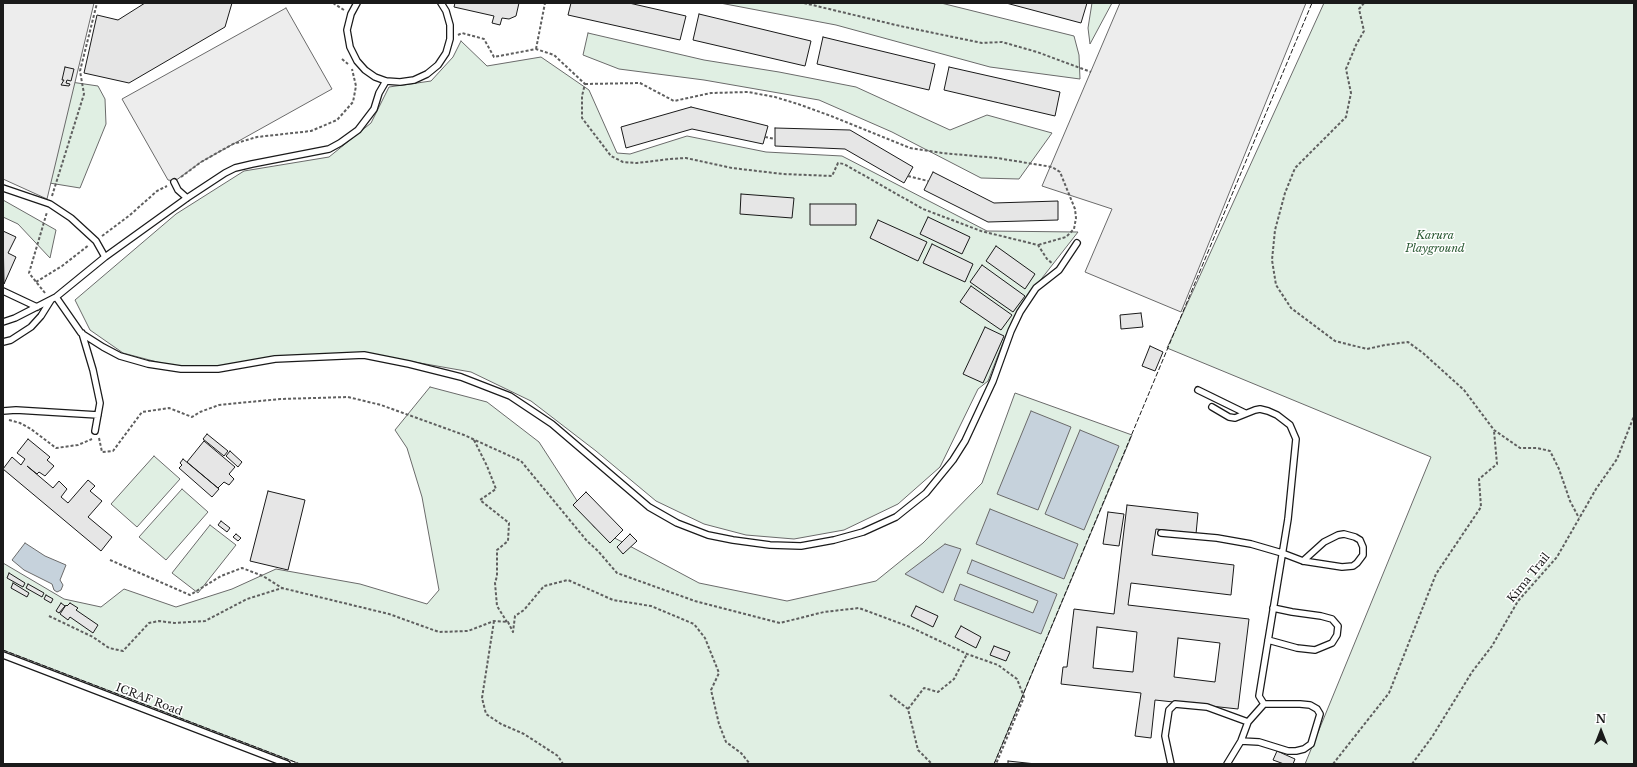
<!DOCTYPE html>
<html>
<head>
<meta charset="utf-8">
<style>
	body { margin:0 }
	#map { position:relative; width:1637px; height:767px; overflow:hidden; background:#fff; font-family:"Libre Baskerville",serif }
	canvas { display:block }
	.frame { position:absolute; inset:0; border:4px solid #1a1a1a; pointer-events:none }
	.north { position:absolute; left:1581px; top:711px; width:40px; height:40px; -webkit-text-stroke:3px #fff; paint-order:stroke; rotate:0deg; font-size:11px; font-weight:700; line-height:16px; text-align:center; color:#1a1a1a }
	.north::after { content:''; display:block; margin:auto; width:14px; height:18px; background:#1a1a1a; clip-path:polygon(50% 0,100% 100%,50% 72%,0 100%) }
</style>
</head>
<body>
<div id="map">
<canvas width="1637" height="767"></canvas>
<div class="frame"></div>
<div class="north">N</div>
</div>
<script>
const c = document.querySelector('canvas').getContext('2d');
c.lineJoin = 'round';
function fill(path, color) {
  c.fillStyle = color;
  c.fill(path, 'evenodd');
}
function shape(rows) {
  const path = new Path2D();
  for (const r of rows) {
    path.moveTo(r[0], r[1]);
    for (let i = 2; i < r.length; i += 2) path.lineTo(r[i], r[i + 1]);
  }
  return path;
}
function trace(path, color, width, dash) {
  c.strokeStyle = color;
  c.lineWidth = width;
  c.lineCap = dash ? 'butt' : 'round';
  c.setLineDash(dash || []);
  c.stroke(path);
}
function write(font, color, halo, rows, align = 'center') {
  c.font = font + ' "Libre Baskerville",serif';
  c.lineWidth = 3;
  c.setLineDash([]);
  c.textBaseline = 'middle';
  c.strokeStyle = halo;
  c.fillStyle = color;
  for (const [text, x, y, turn = 0] of rows) {
    c.save();
    c.translate(x, y);
    c.rotate((+turn || 0) * Math.PI / 180);
    c.textAlign = isNaN(turn) ? turn : align;
    if (halo) c.strokeText(text, 0, 0);
    c.fillText(text, 0, 0);
    c.restore();
  }
}
const green = shape([
	[720,3,941,3,1074,36,1079,55,1080,79,990,67,836,25,720,3],
	[1092,3,1112,3,1090,44,1088,28,1092,3],
	[1324,3,1634,3,1634,764,1305,764,1431,457,1167,348,1324,3],
	[588,33,704,60,779,72,856,87,950,130,987,115,1052,133,1019,179,981,178,892,132,819,100,704,80,619,69,583,55,588,33],
	[461,41,487,66,541,57,589,90,617,153,630,154,687,136,766,152,842,156,987,231,1078,232,1021,305,1006,335,988,381,978,389,940,467,898,504,844,530,794,539,746,535,704,524,656,501,596,451,531,401,471,372,363,353,219,366,176,367,123,353,90,330,75,300,176,214,244,171,329,157,371,123,389,87,431,81,453,57,461,41],
	[3,50,37,77,98,86,105,99,106,124,80,188,25,179,3,50],
	[3,200,56,230,50,258,18,224,3,217,3,200],
	[430,387,487,402,539,442,594,527,699,583,787,601,876,581,923,543,982,483,1015,393,1132,435,994,764,300,764,3,650,3,563,64,599,101,607,124,589,176,607,232,589,276,569,360,584,427,604,439,590,422,497,407,448,395,430,430,387],
	[154,456,180,479,137,527,111,504,154,456],
	[182,489,208,512,166,560,139,537,182,489],
	[210,525,236,545,198,593,172,573,210,525]
]);
fill(green, '#e0efe3');
trace(green, '#6a6a6a', 1);
const parking = shape([
	[3,3,94,3,47,199,3,179,3,3],
	[1120,3,1306,3,1181,312,1085,272,1112,209,1042,186,1120,3],
	[286,8,332,89,201,162,175,181,168,180,122,99,286,8]
]);
fill(parking, '#ededed');
trace(parking, '#6a6a6a', 1);
const water = shape([
	[1031,411,1071,427,1038,510,997,494,1031,411],
	[1080,430,1119,446,1084,530,1045,514,1080,430],
	[990,509,1078,544,1064,579,976,544,990,509],
	[25,543,45,556,66,565,60,580,63,585,61,590,57,592,54,590,52,584,24,570,12,560,25,543],
	[945,544,961,549,943,593,905,574,945,544],
	[972,560,1057,594,1041,634,954,600,960,584,1033,613,1038,601,967,573,972,560]
]);
fill(water, '#c6d2dc');
trace(water, '#6a6a6a', 1);
const building = shape([
	[145,3,232,3,225,27,129,83,84,73,97,15,118,20,145,3],
	[455,3,519,3,516,16,509,19,502,18,500,25,492,23,494,16,454,7,455,3],
	[571,3,629,3,686,16,680,40,568,15,571,3],
	[1006,3,1087,3,1081,23,1006,3],
	[699,14,811,41,805,66,693,40,699,14],
	[823,37,935,64,929,90,817,64,823,37],
	[65,67,74,69,71,81,67,80,66,83,70,84,69,86,61,85,64,80,62,80,65,67],
	[949,67,1060,92,1055,116,944,90,949,67],
	[691,107,768,126,763,144,692,129,626,148,621,127,691,107],
	[775,128,850,130,913,167,904,183,845,149,775,146,775,128],
	[933,172,994,203,1058,201,1058,220,988,222,924,190,933,172],
	[741,194,794,198,792,218,740,214,741,194],
	[810,204,856,204,856,225,810,225,810,204],
	[928,217,970,237,962,254,920,234,928,217],
	[878,220,927,242,918,261,870,238,878,220],
	[3,231,16,237,8,253,16,257,4,284,3,231],
	[932,244,973,264,965,282,923,263,932,244],
	[996,246,1035,274,1025,289,986,261,996,246],
	[982,265,1025,296,1013,312,970,282,982,265],
	[971,286,1012,315,1001,330,960,302,971,286],
	[1141,313,1143,327,1121,329,1120,315,1141,313],
	[985,327,1004,336,983,383,963,374,985,327],
	[1150,346,1163,352,1155,371,1142,366,1150,346],
	[207,434,228,451,224,456,203,439,207,434],
	[28,439,50,457,47,460,54,466,45,476,39,472,37,474,27,466,53,488,59,481,67,489,61,497,68,503,88,480,95,486,90,491,102,501,88,517,112,537,101,551,3,469,12,457,21,465,25,459,17,453,28,439],
	[204,441,235,467,229,474,234,479,229,485,224,482,218,488,187,462,204,441],
	[230,451,242,462,238,467,226,456,230,451],
	[183,459,219,489,212,497,179,468,182,465,180,463,183,459],
	[268,491,305,500,288,570,250,561,268,491],
	[586,492,623,530,610,543,573,505,586,492],
	[1127,505,1198,513,1196,534,1156,529,1152,555,1234,565,1231,595,1131,583,1128,605,1249,619,1238,709,1155,700,1151,738,1135,736,1141,693,1061,684,1063,667,1067,667,1074,609,1114,614,1127,505],
	[1097,627,1137,632,1133,672,1093,668,1097,627],
	[1178,638,1220,643,1215,682,1174,677,1178,638],
	[1108,512,1124,514,1119,546,1103,544,1108,512],
	[221,521,230,528,227,532,218,525,221,521],
	[236,534,241,538,238,541,233,537,236,534],
	[630,534,637,541,623,554,617,547,630,534],
	[9,573,25,583,23,587,7,578,9,573],
	[13,583,29,593,27,597,11,588,13,583],
	[28,584,44,593,42,597,26,588,28,584],
	[46,595,53,599,51,603,44,599,46,595],
	[61,603,65,606,59,613,56,611,61,603],
	[70,603,78,608,76,610,98,625,93,633,70,617,68,620,60,614,66,605,67,606,70,603],
	[916,606,938,616,933,627,911,616,916,606],
	[961,626,981,637,976,648,955,637,961,626],
	[994,646,1010,652,1006,661,990,655,994,646],
	[1277,751,1295,759,1293,764,1284,764,1273,760,1277,751],
	[1008,761,1036,764,1008,764,1008,761]
]);
fill(building, '#e6e6e6');
trace(building, '#1a1a1a', 1);
const lane = shape([
	[357,3,351,14,347,30,350,47,357,61,365,70,375,77,386,81,400,82,414,80,427,74,438,65,446,53,450,39,450,25,446,11,441,3],
	[174,182,178,190,187,198],
	[3,188,50,204,71,218,96,241,105,257],
	[3,291,37,307],
	[56,297,81,333,103,347,120,356,148,364,181,369,218,369,275,359,364,355,409,364,461,377,510,396,552,424,649,507,677,523,708,535,733,540,770,545,801,546,834,540,863,532,896,517,926,493,953,460,965,441,993,381,1011,331,1020,312,1036,288,1059,270,1077,243],
	[3,322,15,318,56,297,105,257,187,198,225,173,235,168,252,164,329,149,340,143,358,130,374,109,379,93,386,81],
	[82,333,93,370,100,403,95,431],
	[3,342,11,340,31,327,41,316,51,300],
	[1198,390,1245,413],
	[1212,407,1229,417,1235,418,1255,410,1260,409,1268,411,1277,415,1290,425,1296,439,1288,519,1259,696,1264,704,1248,722,1241,741,1227,764],
	[3,411,16,410,98,415],
	[1161,533,1217,538,1251,544,1282,553,1303,561,1342,567,1353,566,1357,563,1363,555,1363,547,1360,540,1355,537,1344,534,1338,535,1324,542,1303,561],
	[1268,640,1297,648,1315,650,1332,643,1337,635,1338,626,1332,619,1321,616,1292,612,1273,608],
	[3,655,287,764],
	[1241,741,1259,742,1288,751,1296,751,1304,749,1311,744,1320,714,1317,709,1310,705,1300,704,1264,704],
	[1171,764,1165,736,1169,710,1175,704,1207,707,1248,722]
]);
trace(lane, '#1a1a1a', 8);
trace(shape([
	[333,3,344,10],
	[804,3,900,26,982,43,1002,42,1037,52,1091,72],
	[1364,3,1359,9,1364,31,1356,45,1346,69,1351,93,1346,117,1295,168,1285,193,1275,230,1272,260,1276,285,1291,308,1335,341,1367,349,1385,345,1408,342,1423,353,1464,390,1494,430,1520,448,1537,448,1550,451,1559,469,1570,501,1579,518],
	[458,35,462,33,484,39,494,57,536,49,554,55,585,84,582,96,582,118,611,156,623,162,637,163,670,159,686,158,732,168,783,174,832,176,838,163,844,164,923,209,981,231,1038,245,1047,259,1053,264],
	[536,49,545,3],
	[342,59,348,64],
	[585,84,640,83,674,101,711,93,748,92,775,97,798,104,831,116,910,148,942,153,997,158,1052,167,1060,172,1075,209,1076,218,1074,229,1066,237,1038,245],
	[765,137,775,139],
	[908,176,928,181],
	[181,177,201,162,233,144,257,137,311,131,337,120,353,102,356,86,352,69],
	[52,196,84,94,80,71,97,3],
	[102,236,130,215,157,191,167,186],
	[36,282,62,266,89,245],
	[45,293,29,273,47,212],
	[9,420,20,423,31,429,56,448,78,445,92,439],
	[99,438,102,452,113,451,142,412,169,408,192,417,200,412,219,405,280,399,348,397,381,405,464,435,521,461,587,541,598,551,617,573,695,601,780,623,824,612,859,608,910,627,967,654,998,665,1017,679,1024,697,996,764],
	[474,440,487,466,496,489,480,500,509,523,508,541,497,550,497,576,495,583,497,606,507,622],
	[110,560,190,595,221,576,242,568,263,576,282,588,389,614,439,632,468,631,494,621,508,622,513,632,515,616,524,610,544,586,568,580,613,600,651,606,694,624,705,638,719,673,711,690,719,724,726,742,741,753,750,764],
	[49,616,93,637,109,648,123,651,149,623,159,621,174,623,205,621,247,599,282,588],
	[494,621,482,698,486,714,501,724,524,734,558,756,563,764],
	[890,695,908,709,918,750,932,764],
	[908,709,924,688,938,692,954,679,967,654],
	[1333,764,1389,693,1436,574,1481,507,1479,479,1497,464,1494,431],
	[1412,764,1432,737,1472,672,1492,646,1518,601,1557,557,1596,489,1617,459,1634,416]
]), '#5f5f5f', 2, [3, 2]);
trace(lane, '#fff', 5.5);
trace(shape([
	[3,650,300,764],
	[994,764,1312,3]
]), '#1a1a1a', 1, [5, 2]);
write('italic 11px', '#2b5a34', '#fff', [
	["Karura",1435,236],
	["Playground",1435,249]
]);
write('11px', '#1a1a1a', '#fff', [
	["Kima Trail",1529,578,-51],
	["ICRAF Road",149,700,21]
]);
</script>
</body>
</html>
